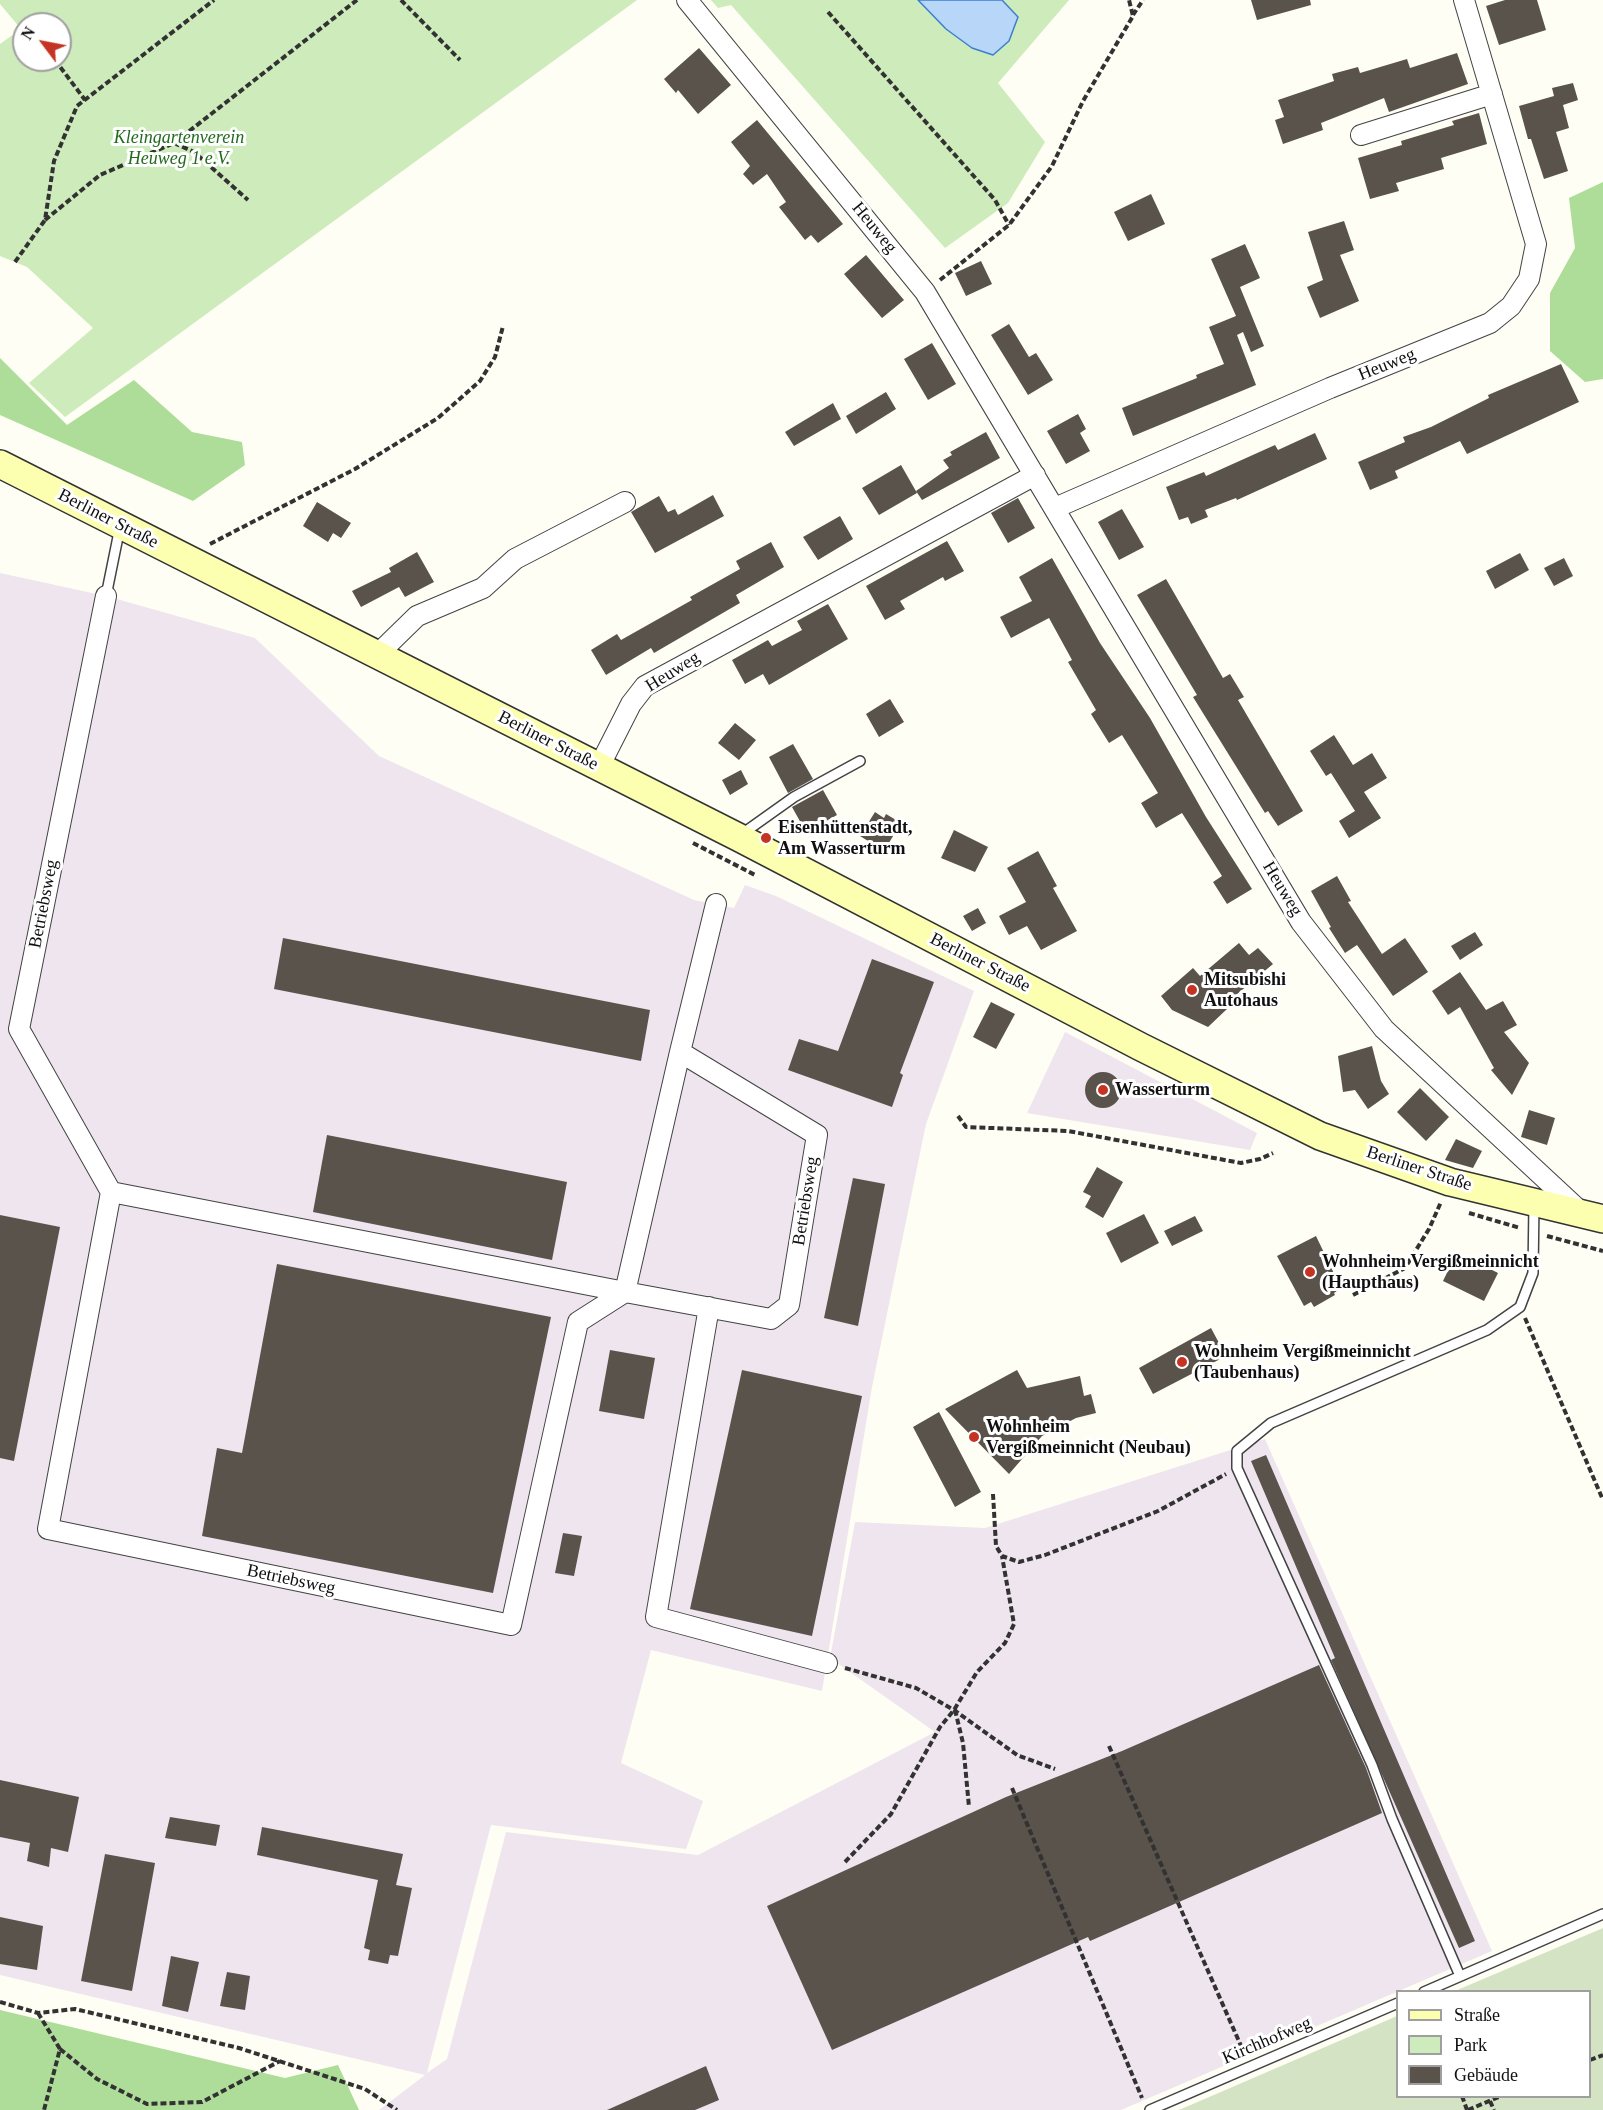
<!DOCTYPE html>
<html>
<head>
<meta charset="utf-8">
<style>
	body { margin:0 }
	#map { position:relative; width:1603px; height:2110px; overflow:hidden; background:#fffef4; font-family:Georgia,serif }
	canvas { display:block }
	.legend { position:absolute; left:1396px; top:1990px; width:195px; height:108px; box-sizing:border-box; background:#fff; border:2px solid #9f9f9f; margin:0; padding:8px 10px; list-style:none; font-size:18px; color:#101010 }
	.legend li { display:flex; align-items:center; gap:12px; height:30px }
	.legend b { width:30px; border:2px solid #9f9f9f }
	.north { position:absolute; left:12px; top:12px; width:60px; height:60px; box-sizing:border-box; background:#fff; border:2px solid #9f9f9f; border-radius:50%; rotate:302deg; font-size:16px; font-weight:700; line-height:24px; text-align:center; color:#101010 }
	.north::after { content:''; display:block; margin:auto; width:21px; height:27px; background:#c53423; clip-path:polygon(50% 0,100% 100%,50% 72%,0 100%) }
</style>
</head>
<body>
<div id="map">
<canvas width="1603" height="2110"></canvas>
<ul class="legend">
<li><b style="height:8px;background:#fcffaf"></b>Straße</li>
<li><b style="height:16px;background:#cdebbb"></b>Park</li>
<li><b style="height:16px;background:#59534c"></b>Gebäude</li>
</ul>
<div class="north">N</div>
</div>
<script>
const c = document.querySelector('canvas').getContext('2d');
c.lineJoin = 'round';
function fill(path, color) {
  c.fillStyle = color;
  c.fill(path, 'evenodd');
}
function shape(rows) {
  const path = new Path2D();
  for (const r of rows) {
    if (r.length === 3) {
      path.moveTo(r[0] + r[2], r[1]);
      path.arc(r[0], r[1], r[2], 0, 2 * Math.PI);
      continue;
    }
    path.moveTo(r[0], r[1]);
    for (let i = 2; i < r.length; i += 2) path.lineTo(r[i], r[i + 1]);
  }
  return path;
}
function trace(path, color, width, dash) {
  c.strokeStyle = color;
  c.lineWidth = width;
  c.lineCap = dash ? 'butt' : 'round';
  c.setLineDash(dash || []);
  c.stroke(path);
}
function write(font, color, halo, rows, align = 'center') {
  c.font = font + ' Georgia,serif';
  c.lineWidth = 6;
  c.setLineDash([]);
  c.textBaseline = 'middle';
  c.strokeStyle = halo;
  c.fillStyle = color;
  for (const [text, x, y, turn = 0] of rows) {
    c.save();
    c.translate(x, y);
    c.rotate((+turn || 0) * Math.PI / 180);
    c.textAlign = isNaN(turn) ? turn : align;
    if (halo) c.strokeText(text, 0, 0);
    c.fillText(text, 0, 0);
    c.restore();
  }
}
fill(shape([
	[0,573,106,596,255,638,379,756,694,900,734,908,745,885,776,896,974,991,926,1124,872,1387,822,1691,651,1650,621,1763,703,1801,686,1849,491,1825,427,2073,447,2059,506,1832,698,1855,935,1732,830,1658,855,1522,985,1528,1265,1439,1492,1951,1121,2110,379,2110,425,2075,0,1975],
	[1065,1032,1257,1133,1250,1150,1027,1113]
]), '#efe5ee');
fill(shape([
	[0,0,637,0,65,417,29,383,93,328,27,267,0,256,0,44,21,29,0,4],
	[24,24,60,24,60,60,24,60],
	[711,0,918,0,946,29,972,48,993,55,1018,17,1002,0,1069,0,998,83,1045,142,1008,203,945,248,731,5,718,8]
]), '#cdebbb');
fill(shape([
	[1603,182,1603,379,1585,382,1550,351,1550,293,1575,248,1569,198],
	[0,358,67,425,134,380,192,432,242,442,245,465,193,501,0,415],
	[0,2010,285,2078,338,2065,359,2110,0,2110]
]), '#aedd9a');
fill(shape([
	[1603,1928,1603,2110,1179,2110,1397,2016,1398,2096,1590,2096,1590,1992,1455,1991]
]), '#d4e3c3');
const water = shape([
	[918,0,1002,0,1018,17,1009,41,993,55,972,48,946,29,918,0]
]);
fill(water, '#b7d6f8');
trace(water, '#3c7fd1', 1.5);
fill(shape([
	[1251,0,1310,0,1311,5,1257,20],
	[1505,0,1537,0,1546,30,1499,45,1486,6],
	[699,48,731,85,698,114,678,90,676,93,664,79],
	[1457,53,1468,84,1389,112,1384,98,1321,123,1323,130,1283,144,1275,120,1284,117,1278,100,1334,81,1332,74,1358,67,1360,73,1407,59,1410,68],
	[1573,83,1578,100,1563,105,1569,128,1556,132,1568,171,1544,179,1531,139,1528,139,1519,106,1554,96,1552,88],
	[1479,113,1487,144,1441,158,1444,169,1396,183,1399,191,1370,199,1358,158,1402,145,1401,141,1454,125,1452,121],
	[757,120,843,224,818,243,811,235,805,240,779,207,786,202,767,174,753,185,743,174,750,166,731,142],
	[1151,194,1165,224,1128,241,1114,212],
	[1344,221,1354,250,1340,255,1359,301,1320,318,1307,287,1323,280,1308,232],
	[1245,244,1260,278,1240,287,1264,346,1251,352,1243,332,1237,335,1256,385,1133,436,1122,408,1197,378,1196,375,1224,364,1209,327,1236,316,1211,259],
	[866,255,904,300,882,318,844,274],
	[981,261,992,284,966,296,955,273],
	[1009,324,1029,357,1036,353,1053,380,1028,395,991,335],
	[932,343,956,384,928,400,904,359],
	[1561,364,1579,402,1467,454,1460,441,1395,471,1398,478,1370,490,1358,462,1405,442,1403,437,1431,427,1489,398,1488,395],
	[886,392,896,409,856,434,846,416],
	[833,403,841,419,794,446,785,432],
	[1078,414,1086,429,1080,433,1090,451,1066,464,1047,431],
	[986,432,1000,458,922,500,916,491,949,468,943,460,952,455,950,452],
	[1315,433,1327,459,1237,500,1236,498,1205,510,1208,517,1191,524,1188,517,1179,520,1166,487,1204,472,1206,476,1275,445,1278,450],
	[901,465,917,493,879,515,862,488],
	[713,495,724,516,655,553,631,512,659,496,668,512,675,509,678,515],
	[1018,498,1035,528,1008,543,991,513],
	[317,502,351,523,341,538,333,533,328,542,303,526],
	[1122,509,1144,547,1119,560,1098,522],
	[840,516,853,539,818,560,803,537],
	[947,541,964,571,945,581,943,577,900,601,905,609,885,620,866,586],
	[771,542,784,567,736,595,740,603,654,653,651,648,606,675,591,650,617,634,621,640,692,600,690,597,740,569,736,561],
	[417,552,434,582,405,597,399,587,361,607,352,591,391,572,389,568],
	[1520,553,1529,570,1495,589,1486,571],
	[1052,558,1100,643,1150,718,1206,817,1252,889,1227,904,1213,882,1222,876,1182,813,1156,828,1141,803,1158,793,1122,735,1109,743,1091,714,1096,710,1068,662,1072,660,1049,618,1011,638,1000,617,1032,601,1019,577],
	[1564,558,1573,576,1554,586,1544,568],
	[1166,579,1223,678,1230,674,1244,697,1238,700,1303,811,1278,826,1268,811,1265,813,1193,697,1197,695,1137,595],
	[828,604,848,639,769,685,763,674,745,684,732,660,768,640,772,646,802,630,797,621],
	[890,699,904,722,879,737,866,714],
	[735,723,756,740,739,760,718,743],
	[1334,735,1353,765,1372,753,1387,778,1364,792,1381,818,1349,838,1339,821,1355,811,1331,773,1326,776,1310,751],
	[793,744,813,779,788,793,769,757],
	[741,770,748,784,730,795,722,780],
	[823,790,837,815,806,832,792,807],
	[875,812,884,818,886,814,901,823,884,851,860,836],
	[954,830,988,847,975,872,941,858],
	[1038,851,1057,886,1053,888,1077,931,1041,950,1027,926,1009,935,999,916,1026,902,1007,868],
	[1337,876,1351,901,1348,902,1382,954,1405,938,1428,972,1393,996,1357,945,1345,953,1329,928,1331,927,1311,891],
	[978,908,986,923,972,931,963,916],
	[1475,932,1483,945,1460,960,1451,946],
	[283,938,650,1010,641,1061,274,989],
	[1239,943,1249,955,1258,948,1273,964,1224,1005,1227,1009,1208,1027,1172,1010,1161,996,1193,968,1200,976],
	[872,959,934,982,900,1073,903,1075,892,1107,788,1070,799,1039,838,1051],
	[1460,972,1486,1010,1503,1001,1517,1025,1504,1032,1529,1063,1512,1095,1491,1070,1494,1068,1460,1007,1448,1015,1432,991],
	[991,1002,1015,1014,996,1049,973,1037],
	[1372,1046,1381,1081,1389,1094,1368,1109,1355,1090,1343,1092,1338,1056],
	[1103,1090,18],
	[1420,1088,1449,1117,1426,1141,1397,1112],
	[1529,1110,1555,1118,1547,1145,1521,1137],
	[327,1135,567,1182,552,1260,313,1212],
	[1456,1139,1482,1151,1473,1168,1445,1160],
	[1097,1167,1123,1182,1103,1218,1085,1207,1091,1196,1083,1192],
	[853,1178,885,1184,858,1326,824,1318],
	[1144,1214,1159,1243,1121,1263,1106,1233],
	[0,1215,60,1227,14,1461,0,1458],
	[1195,1216,1203,1231,1172,1246,1164,1231],
	[1316,1236,1341,1288,1334,1293,1335,1295,1314,1307,1311,1302,1304,1306,1277,1256],
	[1457,1252,1498,1273,1484,1301,1443,1281],
	[277,1264,551,1317,493,1593,202,1536,217,1448,242,1453],
	[1211,1328,1226,1356,1153,1394,1139,1368],
	[610,1350,655,1358,644,1419,599,1411],
	[742,1370,862,1396,812,1636,690,1609],
	[1017,1370,1027,1388,1080,1376,1084,1396,1091,1394,1096,1413,1076,1418,1042,1436,1009,1474,945,1409],
	[939,1412,981,1492,955,1507,913,1427],
	[1266,1455,1475,1941,1459,1948,1331,1660,1335,1658,1251,1461],
	[563,1533,582,1536,574,1576,555,1573],
	[1319,1665,1366,1768,1382,1813,1090,1941,1088,1937,832,2050,767,1906,1006,1797,1122,1751],
	[0,1780,79,1797,68,1852,51,1848,49,1867,27,1861,30,1843,0,1837],
	[170,1817,220,1825,216,1846,165,1838],
	[262,1827,403,1854,396,1885,412,1888,398,1956,390,1955,388,1964,368,1960,370,1950,364,1948,378,1880,257,1855],
	[105,1854,155,1863,132,1991,81,1981],
	[0,1917,43,1926,37,1970,0,1964],
	[171,1956,199,1962,188,2012,162,2006],
	[227,1972,250,1976,245,2010,220,2006],
	[706,2066,719,2100,695,2110,607,2110]
]), '#59534c');
const service = shape([
	[106,596,120,527],
	[742,834,794,797,860,761],
	[1460,1976,1392,1819,1372,1765,1237,1468,1237,1451,1271,1423,1487,1330,1520,1307,1533,1273,1534,1204],
	[1424,1992,1603,1914],
	[1150,2110,1398,2003]
]);
const minor = shape([
	[687,0,925,292,1301,922,1384,1029,1582,1213],
	[1361,135,1492,94],
	[1055,508,1330,388,1490,323,1511,306,1529,279,1536,244,1464,0],
	[106,596,19,1029,111,1192],
	[377,655,417,616,483,588,515,559,625,502],
	[599,767,631,704,645,686,1035,475],
	[680,1052,817,1135,789,1305,771,1319,625,1292,111,1192,48,1529,511,1625,578,1322,625,1292,680,1052,716,904],
	[709,1307,656,1617,827,1663]
]);
const secondary = shape([
	[0,464,738,837,1141,1047,1320,1136,1450,1182,1603,1219]
]);
trace(service, '#434343', 12);
trace(minor, '#434343', 22);
trace(secondary, '#323232', 30);
trace(shape([
	[401,0,460,60],
	[828,12,995,200,1009,225],
	[1133,15,1143,0],
	[55,60,85,100],
	[174,143,194,152,248,200],
	[45,220,100,175,174,143,357,0],
	[15,262,45,220,54,161,77,106,214,0],
	[940,280,1009,225,1052,166,1083,101,1133,16,1129,0],
	[210,544,355,469,438,418,480,381,495,357,503,326],
	[693,843,755,875],
	[958,1116,966,1127,1068,1131,1241,1163,1260,1159,1273,1153],
	[1469,1213,1520,1228],
	[1547,1236,1603,1251],
	[1353,1295,1405,1268,1429,1229,1441,1202],
	[1525,1318,1603,1500],
	[993,1494,996,1546,1002,1556,1019,1562,1045,1555,1158,1511,1226,1474],
	[845,1668,916,1688,954,1710,1017,1755,1055,1769],
	[955,1710,963,1743,969,1807],
	[1109,1746,1245,2055],
	[1012,1788,1142,2098],
	[845,1862,891,1814,940,1727,954,1710,977,1672,1005,1643,1014,1624,1002,1556],
	[0,2002,38,2013,75,2009,239,2048,365,2089,397,2110],
	[38,2013,60,2049,44,2110],
	[60,2049,97,2079,147,2104,202,2102,280,2061],
	[1590,2060,1603,2055],
	[1462,2096,1467,2110],
	[1490,2101,1494,2110],
	[1468,2110,1501,2096]
]), '#323232', 4, [6, 3]);
trace(service, '#fff', 9);
trace(minor, '#fff', 20);
trace(secondary, '#fcffaf', 27);
for (const [x, y, r, color] of [
	[766,838,6,"#c53423"],
	[1192,990,6,"#c53423"],
	[1103,1090,6,"#c53423"],
	[1310,1272,6,"#c53423"],
	[1182,1362,6,"#c53423"],
	[974,1437,6,"#c53423"]
]) {
  const dot = new Path2D();
  dot.arc(x, y, r, 0, 2 * Math.PI);
  c.fillStyle = color;
  c.fill(dot);
  trace(dot, '#fff', 2);
}
write('italic 18px', '#226b1e', '#fff', [
	["Kleingartenverein",179,138],
	["Heuweg 1 e.V.",179,159]
]);
write('18px', '#101010', '#fff', [
	["Heuweg",874,228,51],
	["Heuweg",1387,365,-22],
	["Berliner Straße",108,519,27],
	["Heuweg",673,672,-32],
	["Berliner Straße",548,741,27],
	["Heuweg",1282,889,59],
	["Betriebsweg",44,904,-79],
	["Berliner Straße",980,963,27],
	["Berliner Straße",1419,1169,18],
	["Betriebsweg",806,1201,-81],
	["Betriebsweg",291,1580,12],
	["Kirchhofweg",1267,2041,-23]
]);
write('bold 18px', '#101010', '#fff', [
	["Eisenhüttenstadt,",778,828],
	["Am Wasserturm",778,849],
	["Mitsubishi",1204,980],
	["Autohaus",1204,1001],
	["Wasserturm",1115,1090],
	["Wohnheim Vergißmeinnicht",1322,1262],
	["(Haupthaus)",1322,1283],
	["Wohnheim Vergißmeinnicht",1194,1352],
	["(Taubenhaus)",1194,1373],
	["Wohnheim",986,1427],
	["Vergißmeinnicht (Neubau)",986,1448]
], 'left');
</script>
</body>
</html>
